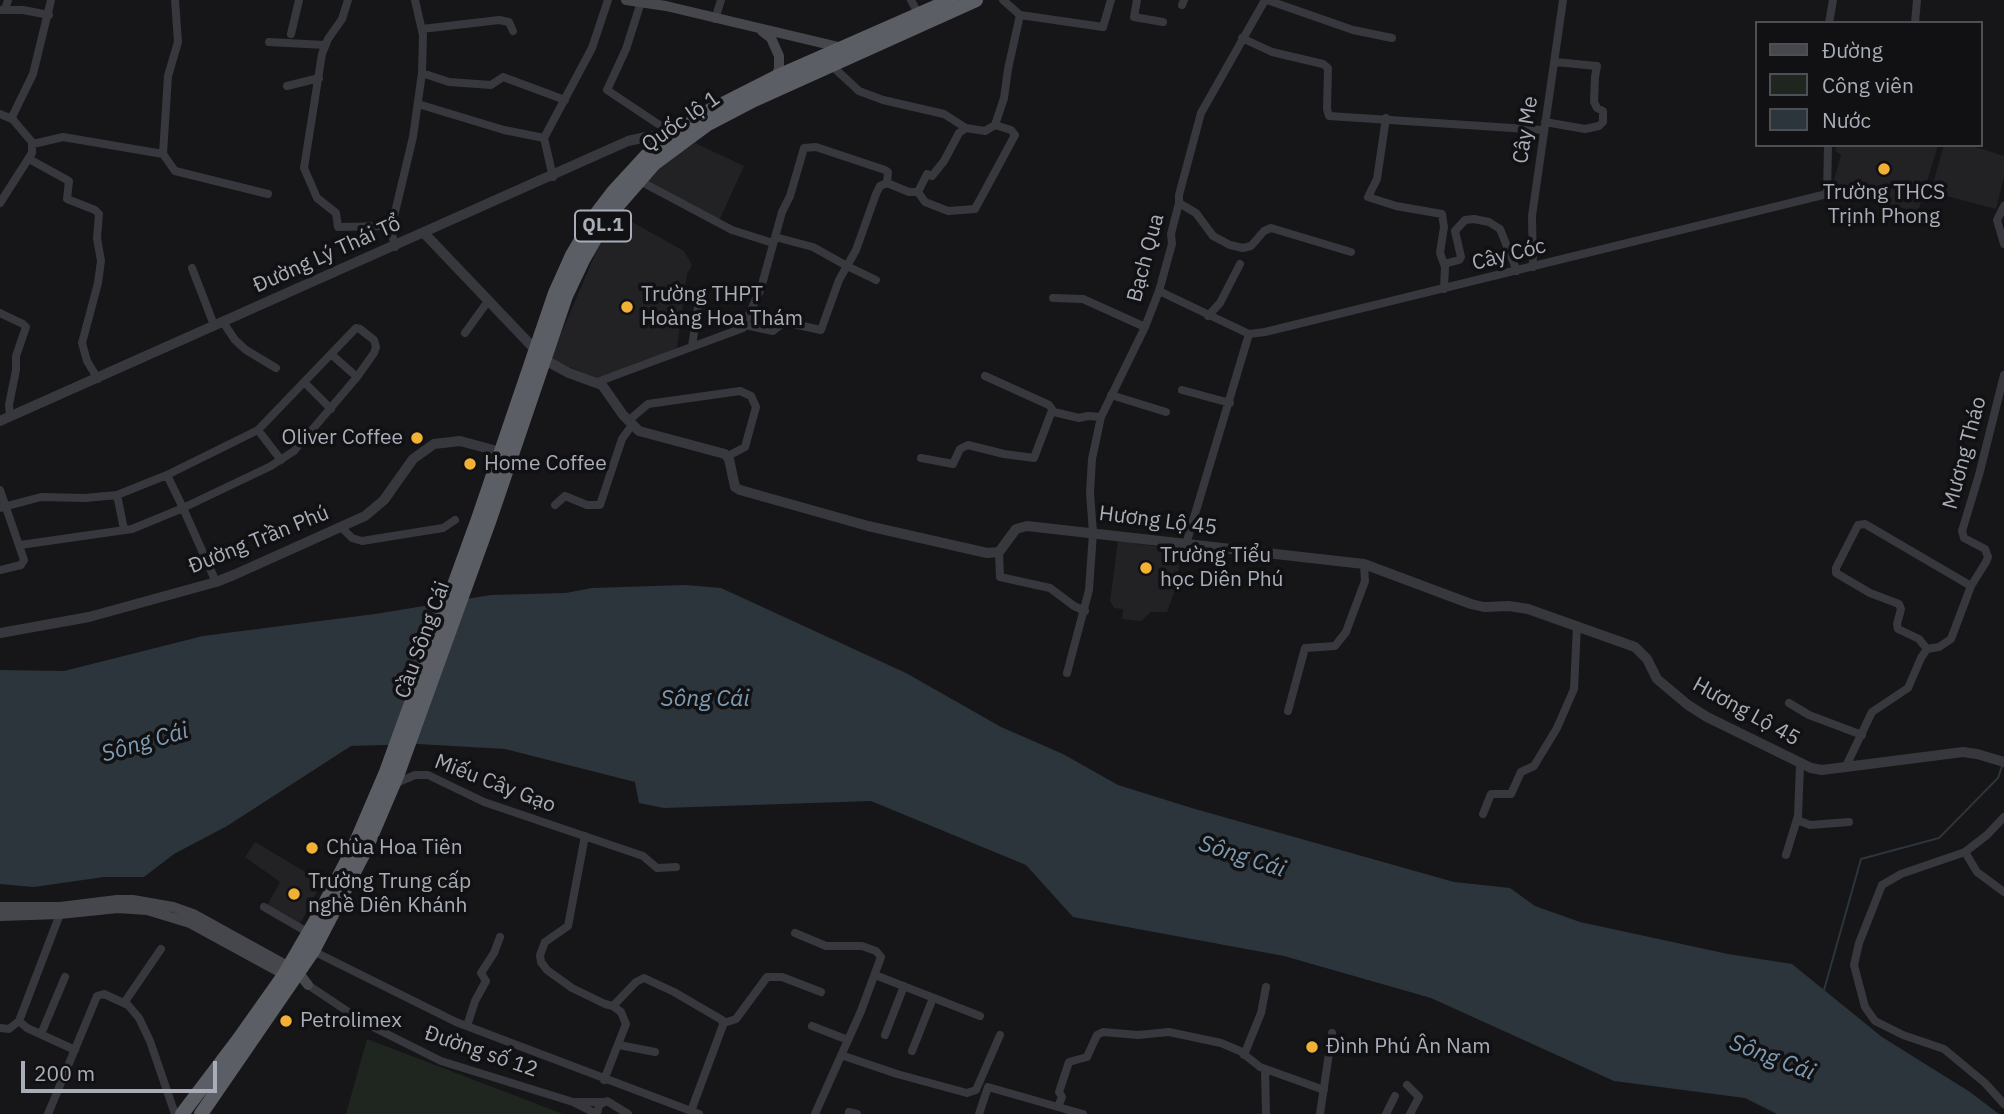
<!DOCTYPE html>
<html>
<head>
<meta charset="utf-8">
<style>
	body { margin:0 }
	#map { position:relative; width:2004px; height:1114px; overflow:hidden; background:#161618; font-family:"IBM Plex Sans",sans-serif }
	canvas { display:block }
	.legend { position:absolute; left:1755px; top:21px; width:228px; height:126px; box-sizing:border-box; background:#111113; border:2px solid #4d4f55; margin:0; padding:9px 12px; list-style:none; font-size:21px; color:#a8adb8 }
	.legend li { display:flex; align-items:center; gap:14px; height:35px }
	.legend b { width:35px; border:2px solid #4d4f55 }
	.scale { position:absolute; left:21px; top:1061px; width:196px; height:32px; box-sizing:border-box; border:4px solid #a8adb8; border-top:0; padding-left:9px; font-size:21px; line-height:24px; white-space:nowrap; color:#a8adb8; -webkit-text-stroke:5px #111113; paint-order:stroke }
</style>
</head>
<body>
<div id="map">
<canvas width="2004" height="1114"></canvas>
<ul class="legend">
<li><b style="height:9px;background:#45474d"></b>Đường</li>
<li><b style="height:19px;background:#1e261f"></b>Công viên</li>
<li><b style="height:19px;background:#2c353c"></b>Nước</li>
</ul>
<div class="scale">200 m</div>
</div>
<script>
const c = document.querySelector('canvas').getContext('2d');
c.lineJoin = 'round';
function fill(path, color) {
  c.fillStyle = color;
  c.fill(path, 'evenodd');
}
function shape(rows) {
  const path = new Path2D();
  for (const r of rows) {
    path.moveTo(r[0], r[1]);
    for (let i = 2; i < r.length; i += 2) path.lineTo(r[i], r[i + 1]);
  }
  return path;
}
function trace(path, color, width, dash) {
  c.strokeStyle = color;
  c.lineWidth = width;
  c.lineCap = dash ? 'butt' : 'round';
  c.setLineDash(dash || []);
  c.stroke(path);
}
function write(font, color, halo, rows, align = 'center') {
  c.font = font + ' "IBM Plex Sans",sans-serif';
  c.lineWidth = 7;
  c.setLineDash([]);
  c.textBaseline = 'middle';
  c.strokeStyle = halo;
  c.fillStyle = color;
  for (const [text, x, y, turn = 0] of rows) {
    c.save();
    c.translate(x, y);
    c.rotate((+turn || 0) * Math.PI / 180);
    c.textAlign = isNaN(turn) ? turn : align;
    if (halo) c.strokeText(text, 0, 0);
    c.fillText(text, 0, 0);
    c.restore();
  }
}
fill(shape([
	[695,143,744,166,719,221,647,182,659,165],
	[1837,145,1938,145,1918,212,1837,191,1833,183,1841,155,1835,151],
	[1944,145,1969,145,2004,156,2004,177,1996,209,1943,195,1942,199,1930,194],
	[618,214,684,251,692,265,687,274,677,349,596,378,550,359,597,250],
	[1118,541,1181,550,1176,587,1167,612,1151,612,1141,621,1122,619,1123,609,1114,608,1110,601],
	[255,842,322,882,300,924,267,906,280,882,245,857]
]), '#222225');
fill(shape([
	[367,1039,563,1114,346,1114]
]), '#1e261f');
fill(shape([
	[685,585,721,588,906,673,1001,727,1063,754,1118,785,1195,809,1454,882,1510,888,1535,906,1580,922,1728,954,1792,964,1882,1037,1970,1092,1999,1114,1777,1114,1745,1098,1614,1081,1431,998,1284,956,1073,917,1026,865,871,801,664,808,639,803,635,782,505,749,418,744,351,746,227,826,174,854,144,877,104,877,34,887,0,884,0,670,64,671,203,636,375,614,491,595,566,593,592,588]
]), '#2c353c');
trace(shape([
	[1824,990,1861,859,1939,838,1998,778,2002,766]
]), '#2c353c', 2);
trace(shape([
	[348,0,342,19,328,39,322,54,304,168,317,198,336,213,338,227,391,226],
	[911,0,919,15],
	[1137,0,1134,17,1163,22],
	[1267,0,1353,30,1392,38],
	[641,2,626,49,607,90,673,134],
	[1182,5,1184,0],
	[0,10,23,10,49,15],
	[5,10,8,0],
	[1020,15,1103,27,1111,0],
	[715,19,721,0],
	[1829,23,1833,0],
	[1915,23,1917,0],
	[422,29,499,20,509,22,513,31],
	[291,34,299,0],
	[1242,38,1272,52,1323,64,1328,68,1327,109,1329,116,1543,130],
	[269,42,325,45],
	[831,65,859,91,883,100,944,114,966,128],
	[422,73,449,82,491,85,503,77,565,100],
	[287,86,319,78],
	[418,104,504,130,544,138],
	[0,114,12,119],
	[1386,118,1377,179,1368,197,1396,206,1442,214,1444,227,1440,253,1445,267,1444,289],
	[1545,122,1585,129,1599,126,1603,122,1603,111,1597,108,1594,102,1595,77,1597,66,1555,62],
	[33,144,63,137,163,154,168,76,178,42,175,0],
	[163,154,175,171,268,194],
	[29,159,69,181,67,199,95,210,99,214,97,238,101,261,98,283,82,343,87,361,98,379],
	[553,177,544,138,592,48,608,0],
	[638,180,732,230,773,243],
	[918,192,925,202,948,211,975,209,1015,135,1011,130,995,125],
	[0,203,32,153,32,142,14,121,12,117,33,74,51,0],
	[1179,203,1196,213,1213,236,1230,245,1243,248,1251,246,1264,231,1271,228,1351,252],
	[2004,206,1997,220,2004,244],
	[775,237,813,247,847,266,856,250,876,194,880,186,887,183,909,192,918,192,927,174,932,176,944,161,959,133,966,128,985,131,995,125,1004,98,1008,69,1020,15,1003,0],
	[395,247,391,229,413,137,422,73,423,35,415,0],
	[1444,264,1459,260,1461,257,1455,231,1465,220,1474,219,1489,222,1500,229,1517,271],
	[1533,267,1532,216,1563,0],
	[192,268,214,325],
	[1159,291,1249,334,1265,332,1827,194,1828,145],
	[1053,298,1083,299,1145,327],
	[0,313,23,324,26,327,16,356,16,370,9,405,10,416],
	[1208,316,1220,303,1240,264],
	[223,322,235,340,246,350,276,368],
	[745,325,773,331,784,322,821,330,839,280,847,266,876,280],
	[465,333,488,301],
	[692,346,699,301],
	[332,355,357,377],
	[985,376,1049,405,1054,412,1079,418,1088,416,1101,417],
	[597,382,743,328,761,288,782,212,790,196,804,148,816,147,885,170,888,172,887,183],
	[305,383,331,409],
	[1182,390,1230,403],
	[1111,395,1166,412],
	[628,421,648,404,740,391,751,396,756,407,745,447,728,456],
	[258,430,281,460],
	[921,458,953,464,960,449,968,445,1004,454,1034,458,1051,413,1054,412],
	[167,475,258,430,356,328,360,329,374,340,376,347,374,353,357,377,294,451,271,466,183,508,216,582],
	[0,490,24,560,21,565,0,570],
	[117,495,124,529],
	[555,505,565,496,587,505,600,505,622,439,632,425],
	[0,508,41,497,85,498,117,495,167,475,183,508,132,529,20,545],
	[341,527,352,538,362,541,443,528,455,520],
	[1186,544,1249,334],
	[999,552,1000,577,1050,588,1074,606,1085,611],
	[1927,649,1919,639,1898,629,1897,624,1901,609,1899,604,1870,593,1836,573,1836,568,1858,525,1865,524,1971,586],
	[1067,673,1089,590,1093,533,1090,493,1092,459,1101,417,1145,327,1159,291,1172,244,1171,234,1179,203,1179,195,1201,113,1265,0],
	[1789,703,1809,715,1862,735],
	[1288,711,1305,648,1335,646,1346,632,1365,581,1364,564],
	[1846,766,1872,712,1908,688,1921,658,1927,649,1939,647,1951,639,1971,586,1986,562,1988,557,1985,549,1964,538,1962,531,1979,475,2004,375],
	[394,784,415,775,428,775,484,802,643,856,657,868,676,867],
	[1483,814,1491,794,1511,794,1521,772,1534,766,1557,728,1574,689,1577,626],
	[2004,817,1987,835,1965,852,1901,874,1882,885,1859,943,1854,965,1865,1007,1875,1021,1903,1035,1944,1049,1985,1083,2004,1104],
	[1797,820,1810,825,1849,822],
	[585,836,568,926,545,942,540,955,541,962,547,970,572,988,605,1004,613,1006,636,982,644,978,674,992,722,1020,723,1025,691,1111],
	[1965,852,1977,872,2004,892],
	[1786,855,1798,816,1800,765],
	[264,907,309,933],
	[795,933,826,946,862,946,876,951,881,957,861,1011,815,1114],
	[311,950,456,1022,699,1114],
	[875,975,980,1016],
	[308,985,365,1023,441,1061,573,1102,597,1114],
	[124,1003,161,949],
	[19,1021,27,1028,75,1050],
	[724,1023,736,1019,767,977,782,977,821,992],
	[467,1026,475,1001,486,981,481,973,494,953,500,937],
	[812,1026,848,1040],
	[0,1028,9,1029,19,1021,60,914,60,910],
	[41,1034,65,977],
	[885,1035,904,986],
	[619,1045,655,1052],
	[912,1051,933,998],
	[841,1055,897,1074,967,1093,976,1090,1000,1035],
	[1244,1055,1261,1013,1266,987],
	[1265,1069,1266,1114],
	[604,1080,626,1024,621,1012,613,1006],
	[1407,1085,1419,1097,1410,1114],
	[576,1102,602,1102],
	[849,1112,857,1114],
	[48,1114,95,1001,97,996,104,994,128,1005,139,1018,150,1041,175,1114],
	[597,1114,599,1105,607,1101,628,1114],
	[979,1114,988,1087,1058,1107],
	[1083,1114,1058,1107,1062,1097,1059,1092,1069,1062,1087,1057,1097,1035,1103,1032,1138,1035,1169,1032,1221,1043,1240,1051,1260,1067,1324,1090],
	[1320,1114,1332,1033],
	[1386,1114,1395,1096]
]), '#37383d', 8);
trace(shape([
	[424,233,545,360,569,373,602,385,623,415,639,431,725,454,729,459,735,487,740,490,868,526,987,553,999,552,1016,529,1027,526,1364,564,1471,604,1484,607,1509,606,1528,609,1635,647,1647,659,1657,679,1688,705,1707,717,1811,768,1822,770,1963,752,1977,754,2004,762],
	[0,421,628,141,646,137,673,134],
	[0,633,89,617,216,582,236,574,365,516,384,500,413,459,434,444,460,441,501,452]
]), '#37383d', 10);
trace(shape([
	[626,0,666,6,843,48],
	[762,31,771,38,779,56,779,69,774,81],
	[0,907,60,907,117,900,133,900,173,907,193,914,289,967,299,973,308,985],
	[0,916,60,914,118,908,147,910,190,923,289,977]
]), '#45474d', 10);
trace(shape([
	[182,1114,238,1040,284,975,320,913,353,849,386,772,478,519,555,293,572,255,597,213,613,192,646,156,703,114,776,77,951,0],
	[201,1114,313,951,365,851,397,776,490,519,566,296,583,260,607,218,654,164,708,124,754,100,976,0]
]), '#5b5e65', 14);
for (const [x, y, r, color] of [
	[1884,169,7,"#f2b134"],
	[627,307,7,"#f2b134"],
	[417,438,7,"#f2b134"],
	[470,464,7,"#f2b134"],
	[1146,568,7,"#f2b134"],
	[312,848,7,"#f2b134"],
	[294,894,7,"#f2b134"],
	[286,1021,7,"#f2b134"],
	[1312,1047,7,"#f2b134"]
]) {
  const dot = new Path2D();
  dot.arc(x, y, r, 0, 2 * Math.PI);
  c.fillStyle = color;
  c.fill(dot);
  trace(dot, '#111113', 2.5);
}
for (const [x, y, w] of [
	[603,226,56]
]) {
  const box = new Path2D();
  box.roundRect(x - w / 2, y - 15.5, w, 31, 5);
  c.fillStyle = '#111113';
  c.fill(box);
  trace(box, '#a8adb8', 2);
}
write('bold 19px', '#a8adb8', null, [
	["QL.1",603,226]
]);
write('21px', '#a8adb8', '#111113', [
	["Quốc lộ 1",681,122,-35],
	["Cây Me",1526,130,-81],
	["Đường Lý Thái Tổ",327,255,-24],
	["Cây Cóc",1509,255,-14],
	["Bạch Qua",1146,258,-75],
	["Mương Tháo",1965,453,-75],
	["Hương Lộ 45",1158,521,7],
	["Đường Trần Phú",259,540,-22],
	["Cầu Sông Cái",423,640,-70],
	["Hương Lộ 45",1746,712,29],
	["Miếu Cây Gạo",495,784,21],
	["Đường số 12",481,1052,19]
]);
write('21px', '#a8adb8', '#111113', [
	["Trường THCS",1884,193,"center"],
	["Trịnh Phong",1884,217,"center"],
	["Trường THPT",641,295],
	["Hoàng Hoa Thám",641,319],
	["Oliver Coffee",403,438,"right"],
	["Home Coffee",484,464],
	["Trường Tiểu",1160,556],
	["học Diên Phú",1160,580],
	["Chùa Hoa Tiên",326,848],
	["Trường Trung cấp",308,882],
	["nghề Diên Khánh",308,906],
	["Petrolimex",300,1021],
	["Đình Phú Ân Nam",1326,1047]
], 'left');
write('italic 23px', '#7f9bb3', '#111113', [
	["Sông Cái",705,699],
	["Sông Cái",145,743,-16],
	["Sông Cái",1242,857,18],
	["Sông Cái",1772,1058,21]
]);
</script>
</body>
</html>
